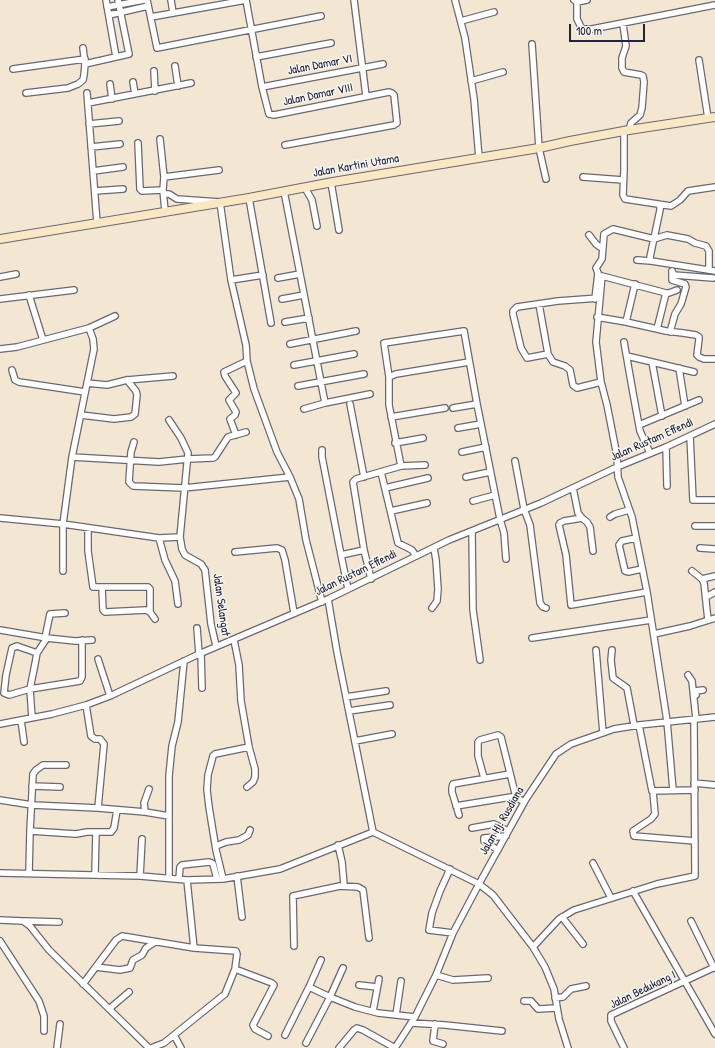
<!DOCTYPE html>
<html>
<head>
<meta charset="utf-8">
<style>
	body { margin:0 }
	#map { position:relative; width:715px; height:1048px; overflow:hidden; background:#f3e7d3; font-family:"Patrick Hand",sans-serif }
	canvas { display:block }
	.scale { position:absolute; left:569px; top:24px; width:76px; height:18px; box-sizing:border-box; border:2px solid #22223b; border-top:0; padding-left:5px; font-size:12px; line-height:14px; white-space:nowrap; color:#22223b; -webkit-text-stroke:3px #f6f6f2; paint-order:stroke }
</style>
</head>
<body>
<div id="map">
<canvas width="715" height="1048"></canvas>
<div class="scale">100 m</div>
</div>
<script>
const c = document.querySelector('canvas').getContext('2d');
c.lineJoin = 'round';
function shape(rows) {
  const path = new Path2D();
  for (const r of rows) {
    path.moveTo(r[0], r[1]);
    for (let i = 2; i < r.length; i += 2) path.lineTo(r[i], r[i + 1]);
  }
  return path;
}
function trace(path, color, width, dash) {
  c.strokeStyle = color;
  c.lineWidth = width;
  c.lineCap = dash ? 'butt' : 'round';
  c.setLineDash(dash || []);
  c.stroke(path);
}
function write(font, color, halo, rows, align = 'center') {
  c.font = font + ' "Patrick Hand",sans-serif';
  c.lineWidth = 3;
  c.setLineDash([]);
  c.textBaseline = 'middle';
  c.strokeStyle = halo;
  c.fillStyle = color;
  for (const [text, x, y, turn = 0] of rows) {
    c.save();
    c.translate(x, y);
    c.rotate((+turn || 0) * Math.PI / 180);
    c.textAlign = isNaN(turn) ? turn : align;
    if (halo) c.strokeText(text, 0, 0);
    c.fillText(text, 0, 0);
    c.restore();
  }
}
const street = shape([
	[106,0,116,57],
	[147,0,157,48,321,16],
	[171,0,173,13],
	[246,0,262,87,269,114,274,115,389,92,392,93,394,95,397,123,394,125,285,145],
	[354,0,366,96],
	[455,0,465,38,474,99,479,158],
	[574,0,577,2,587,0],
	[577,2,577,19,582,29,592,29,715,5],
	[107,7,144,0],
	[109,15,148,6],
	[151,17,246,0],
	[461,21,494,12],
	[623,24,626,46,622,58,622,68,624,72,641,75,643,76,644,82,642,108,640,115,631,123,629,130],
	[532,44,539,148,546,179],
	[256,57,331,43],
	[699,60,708,118],
	[85,64,129,54,118,0],
	[175,66,178,86],
	[13,69,85,59],
	[154,71,155,91],
	[471,81,503,72],
	[133,82,135,94],
	[110,84,112,99],
	[262,87,383,64],
	[26,93,68,88,78,84,83,80,84,75,85,64,83,48],
	[87,93,97,223],
	[88,103,191,83],
	[89,124,119,121],
	[624,131,624,170,623,195,625,199,671,206,680,200,688,191,715,187],
	[160,139,164,177,163,190],
	[138,143,140,189,142,191,163,190,165,211],
	[91,147,120,144],
	[93,171,123,167],
	[164,177,219,170],
	[583,177,623,180],
	[331,182,339,230],
	[305,188,312,200,317,226],
	[95,191,123,189],
	[284,191,325,403,304,409],
	[164,194,169,194,177,199,220,202,231,280,246,345,247,361,254,389,277,452,290,477,299,499,306,540,322,602],
	[249,198,271,323],
	[589,235,596,244,600,247,603,246],
	[637,260,651,261,715,271],
	[651,261,650,257,660,210,660,205,658,204],
	[672,271,674,275,713,278],
	[0,277,16,274],
	[278,278,300,274],
	[231,280,263,275],
	[666,293,669,293,677,290],
	[29,295,43,340],
	[599,298,558,301,517,307,513,311,513,314,521,348,527,358,548,354,553,362,565,366,570,370,573,385,577,388,601,382],
	[0,299,74,290],
	[282,299,304,295],
	[595,299,598,273,596,268,602,259,604,234,613,229,654,239,667,235,688,239,695,243,706,246,709,251,709,270],
	[539,304,548,354],
	[597,317,626,322,666,331,683,333,696,335,699,337,699,339,697,355,699,357,704,359,715,359],
	[285,322,309,318],
	[626,322,635,284],
	[657,329,666,293,602,276,596,342,601,382,607,405,617,456,618,477,632,517,647,592,667,721,673,790],
	[670,332,675,314,681,304,686,287,685,284,672,280,672,271],
	[624,342,633,393,640,431,650,453],
	[290,344,356,331],
	[0,349,17,347,89,328,115,316],
	[627,356,694,372],
	[652,362,662,416],
	[294,365,354,354],
	[679,368,685,406],
	[12,370,15,380,19,382,85,392],
	[389,377,384,343,464,331,477,404],
	[87,383,107,385,127,380,173,376],
	[298,386,364,374],
	[325,403,370,394],
	[350,404,364,477],
	[453,408,477,404,500,519,504,533,506,559],
	[81,415,114,419,131,417,135,414,137,395,136,391,127,380],
	[391,417,445,408],
	[169,420,181,438,188,453,180,537,182,549,185,555,201,564,205,570,211,624,216,646],
	[639,425,699,400],
	[458,428,481,424],
	[236,435,230,419,235,415,236,412,229,400,236,393,225,376,224,372,247,361],
	[690,436,693,500,715,500],
	[134,442,131,452,129,482,133,486,184,488,290,477],
	[395,443,423,438],
	[666,447,667,486],
	[322,450,322,457,341,555,348,589],
	[462,452,486,447],
	[72,457,159,462,188,459,213,458,215,457,228,437,246,432],
	[515,461,524,509,530,525,540,603,543,607,546,608],
	[401,466,425,465],
	[381,472,398,543,412,550,416,556],
	[466,477,490,472],
	[385,488,428,478],
	[573,488,578,513,582,518,587,522,590,527,593,551],
	[473,501,495,495],
	[391,511,427,503],
	[610,517,615,514,629,510],
	[0,518,63,524,159,538,180,537],
	[582,518,564,521,560,523,559,525,566,555,571,605,647,592],
	[695,526,715,526],
	[88,528,88,551,93,587,148,587,150,589,150,612],
	[472,531,473,610,480,660],
	[159,538,165,560,175,581,178,604],
	[636,538,622,541,619,545,625,571,628,572,642,569],
	[700,548,715,549],
	[235,552,277,548,282,550,285,560,294,613],
	[341,555,364,550],
	[63,571,63,524,72,457,94,349,93,339,89,328],
	[692,571,702,579,704,583,708,620],
	[371,579,364,550,353,482,356,479,401,466,389,405,389,377,396,374,469,362],
	[702,579,715,576],
	[102,588,103,610,105,612,146,610,150,612,155,619],
	[706,597,715,592],
	[328,599,337,652,373,832],
	[432,608,437,601,438,589,436,560,434,548],
	[197,628,199,654],
	[0,630,47,638,75,641,92,640],
	[654,634,690,626,715,618],
	[45,638,50,614,65,613],
	[532,638,651,620],
	[234,640,239,665,241,701,249,747,255,769,255,777,253,782,247,787],
	[596,650,603,733],
	[612,650,611,660,613,678,627,688,634,725],
	[37,653,17,646,12,648,6,675,4,693,9,695,30,689,80,681,82,677,82,640],
	[201,653,202,688],
	[98,659,110,696],
	[688,675,692,681,696,719],
	[696,695,695,691,703,690],
	[346,697,386,691],
	[86,705,91,736,95,739,100,739,104,744,98,808],
	[349,711,390,705],
	[32,718,30,689,35,664,37,653,47,638],
	[21,720,24,742],
	[0,724,52,714,86,705,110,696,199,654,328,599,449,540,541,503,617,467,666,447,715,424],
	[639,725,652,791,695,790],
	[355,741,392,734],
	[484,778,478,756,478,742,480,740,498,735,501,737,516,797],
	[694,783,715,785],
	[32,786,60,787],
	[653,792,655,814,651,819,633,831,634,836,695,841],
	[0,800,32,805,98,808,145,812,169,816],
	[456,806,511,797,516,797,524,802],
	[145,812,144,803,149,789],
	[459,815,452,792,452,788,453,784,510,774],
	[472,828,494,824,508,831],
	[30,831,76,834,87,832,111,832,114,828,117,810],
	[338,845,342,862,344,885],
	[216,846,226,842,239,840,248,835,250,830],
	[498,850,484,841,484,838,506,836],
	[593,863,611,898],
	[450,869,440,891,432,913,429,930,453,933],
	[0,873,140,876,187,880,223,879,280,869,373,832,479,884,493,895,533,947,545,967,554,989,559,1019,568,1048],
	[29,873,30,831,33,774,36,770,43,765,66,765],
	[95,874,96,832],
	[140,876,142,839],
	[237,876,242,917],
	[169,878,169,776,172,746,178,722,184,661],
	[179,879,180,867,182,865,209,862,212,863,213,864,217,879],
	[223,879,216,850,209,807,207,790,208,775,213,756,215,754,249,747],
	[187,880,194,948],
	[633,891,715,1034],
	[562,917,583,944],
	[0,920,23,921,30,926,49,950,149,1048],
	[25,921,59,922],
	[691,921,714,968],
	[0,941,39,1001,44,1016,44,1031],
	[294,946,293,896,340,886,358,887,363,890,369,938],
	[533,947,559,919,574,910,657,884,695,876,694,720],
	[321,960,309,987,330,997,355,1007,378,1013,415,1017],
	[96,967,120,970,130,968,133,960,142,955,146,948,155,942],
	[235,969,272,983,274,985,253,1025,255,1029,268,1036],
	[436,975,453,980,488,978],
	[83,984,116,940,122,936,194,948,236,951,237,954,235,969,225,994,164,1043,151,1048],
	[359,985,377,987],
	[555,998,563,997,571,989,586,986],
	[524,1001,531,1001,538,1009,557,1008],
	[109,1009,129,992],
	[373,1011,379,979],
	[396,1015,401,981],
	[411,1023,445,1025,502,1031],
	[435,1024,433,1041,443,1044],
	[174,1035,181,1048],
	[285,1035,309,987],
	[306,1043,330,997,343,968],
	[57,1048,60,1024],
	[339,1048,354,1030,357,1028,363,1030,395,1048],
	[395,1048,415,1017,436,975,453,933,479,884,526,799,556,754,571,744,614,729,639,725,715,717],
	[624,1048,611,1021,611,1015,715,967]
]);
const secondary = shape([
	[0,239,249,198,333,182,539,148,570,141,629,130,715,117]
]);
trace(street, '#6b6770', 8);
trace(secondary, '#6b6770', 10);
trace(street, '#fff', 5.5);
trace(secondary, '#fae7c3', 8);
write('12px', '#22223b', '#f6f6f2', [
	["Jalan Damar VI",320,65,-11],
	["Jalan Damar VIII",318,95,-12],
	["Jalan Kartini Utama",356,166,-10],
	["Jalan Rustam Effendi",652,440,-24],
	["Jalan Rustam Effendi",356,573,-26],
	["Jalan Selangat",221,605,82],
	["Jalan Hj. Rusdiana",502,821,-60],
	["Jalan Bedukang I",643,990,-26]
]);
</script>
</body>
</html>
